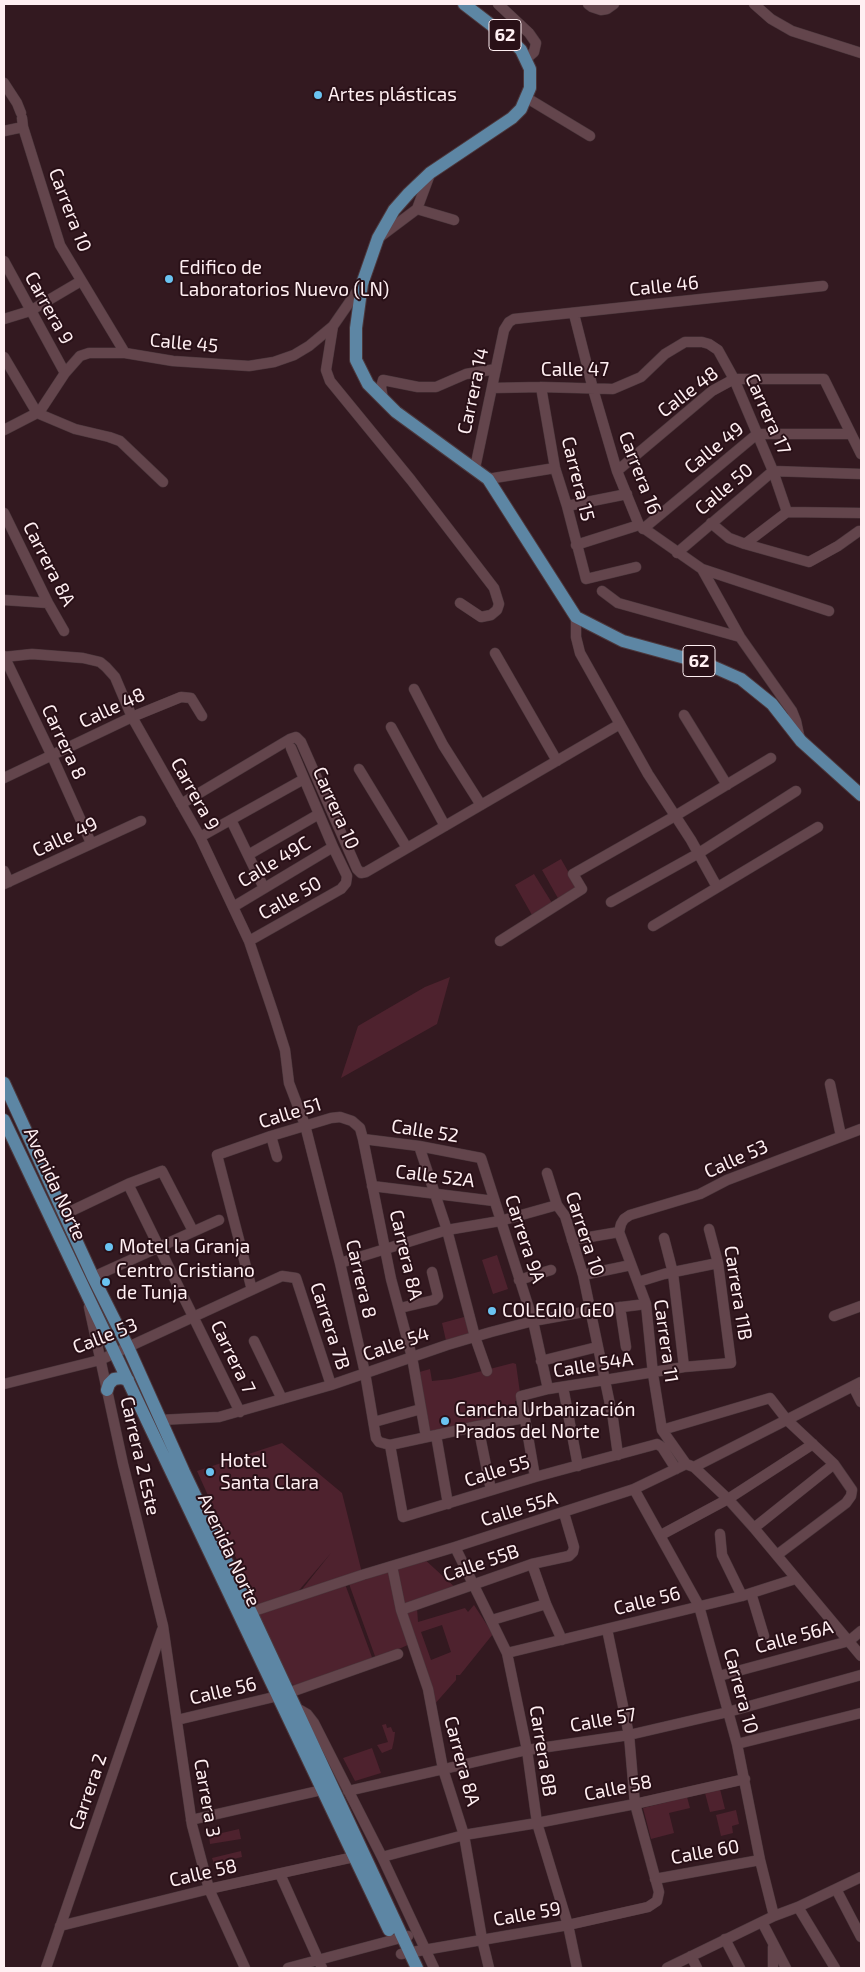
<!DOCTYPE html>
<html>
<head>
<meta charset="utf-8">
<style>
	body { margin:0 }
	#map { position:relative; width:865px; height:1972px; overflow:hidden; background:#331920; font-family:"Exo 2",sans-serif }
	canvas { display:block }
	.frame { position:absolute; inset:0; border:5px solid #ffeff2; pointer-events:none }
</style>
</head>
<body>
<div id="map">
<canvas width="865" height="1972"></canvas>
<div class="frame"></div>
</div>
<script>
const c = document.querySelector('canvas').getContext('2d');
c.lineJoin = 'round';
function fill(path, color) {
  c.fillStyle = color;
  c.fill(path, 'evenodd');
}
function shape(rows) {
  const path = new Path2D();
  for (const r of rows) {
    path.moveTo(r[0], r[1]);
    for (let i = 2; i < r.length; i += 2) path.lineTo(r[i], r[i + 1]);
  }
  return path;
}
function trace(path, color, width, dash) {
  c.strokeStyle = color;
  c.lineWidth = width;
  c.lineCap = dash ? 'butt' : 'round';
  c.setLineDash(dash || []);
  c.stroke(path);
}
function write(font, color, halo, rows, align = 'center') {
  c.font = font + ' "Exo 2",sans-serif';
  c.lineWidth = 4;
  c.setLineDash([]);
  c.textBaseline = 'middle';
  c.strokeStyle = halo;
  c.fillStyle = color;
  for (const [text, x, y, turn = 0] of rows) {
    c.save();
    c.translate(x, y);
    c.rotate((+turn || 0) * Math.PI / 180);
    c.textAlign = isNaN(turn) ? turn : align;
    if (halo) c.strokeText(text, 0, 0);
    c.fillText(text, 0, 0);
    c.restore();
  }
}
fill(shape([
	[561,859,578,889,559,900,542,870],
	[534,874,552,903,532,915,515,885],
	[450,977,437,1024,341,1078,358,1026,425,987],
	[497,1255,508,1289,493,1294,482,1260],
	[475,1314,475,1337,447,1345,442,1323],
	[513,1363,516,1364,521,1400,515,1401,516,1415,428,1433,416,1373,430,1369,432,1381,451,1379],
	[282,1443,342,1493,362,1573,300,1592,331,1553,295,1595,258,1607,197,1471],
	[422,1557,458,1590,417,1608,418,1622,465,1608,468,1612,474,1605,493,1634,468,1665,460,1675,456,1675,456,1680,433,1706,410,1644,376,1659,348,1581,363,1576,365,1580,386,1568],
	[442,1625,451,1652,431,1660,421,1632],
	[345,1584,373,1660,298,1689,288,1680,257,1613],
	[386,1724,387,1728,391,1727,393,1732,395,1732,394,1740,392,1749,382,1753,377,1745,388,1742,382,1725],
	[372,1748,381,1773,355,1781,343,1758],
	[720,1789,725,1809,710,1812,705,1793],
	[687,1797,690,1808,669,1813,674,1833,651,1839,643,1808],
	[736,1810,739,1824,732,1826,733,1833,721,1836,716,1815],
	[239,1829,241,1839,210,1844,209,1836],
	[241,1851,242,1857,229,1860,230,1864,215,1867,212,1858]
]), '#4e222e');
const minor = shape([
	[498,4,529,33,536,43,534,52,526,59],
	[588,4,592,7,601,10,607,9,614,4],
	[754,4,771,19,792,31,861,53],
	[4,83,17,103,21,113],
	[527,98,590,136],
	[22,118,23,127,60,245,125,353],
	[4,131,23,127],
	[417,209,430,174],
	[381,236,417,209,454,220],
	[4,261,65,373],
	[574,314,593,389,617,471,639,525,702,569,740,637,792,711,796,721,800,740],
	[4,319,30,311,81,281],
	[333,326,326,370,330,381,411,480,494,588,499,604,497,610,491,615,481,617,460,603],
	[4,357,37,413,75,429,109,437,120,441,163,482],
	[541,387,555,468,567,506,586,579,636,567],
	[492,388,541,387,613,389,641,377,665,354,685,342,702,342,709,344,718,350,734,379,773,471,787,512],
	[383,399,381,387,383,380,418,387,436,387,466,374,496,369],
	[4,430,37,413,42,408,65,373,80,356,89,353,125,353,173,361,249,366,274,362,294,355,309,346,333,326,360,287],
	[475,468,504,330,509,322,514,319,823,286],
	[617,471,712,391,734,379,824,379,861,454],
	[488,479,555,468],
	[567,506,627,494],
	[4,513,48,603,64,631],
	[711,523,729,538,745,544,809,562,838,546,859,531],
	[643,529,757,434,851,434],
	[745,544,787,512,861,513],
	[576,545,639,525],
	[677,553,773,471,861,474],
	[702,569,829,611],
	[602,591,618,603,740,637],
	[4,600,48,603],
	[576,617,576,637,580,653,648,774,691,840,717,887],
	[495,653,557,761],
	[4,656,52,756,91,843],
	[4,657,32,654,83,658,100,662,106,667,115,677,132,717,200,837,249,941,273,1012,285,1050,289,1083,305,1125,340,1263,365,1373,376,1438,379,1442,390,1445,478,1426,525,1418],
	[414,689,443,745,481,805],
	[684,715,727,785],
	[391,727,445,826],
	[359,769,407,848],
	[4,778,132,717,181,697,191,698,202,716],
	[181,804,290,739,296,737,301,742,357,869,361,873,366,872,620,724],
	[231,820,264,888],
	[200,837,304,779],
	[248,855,319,814],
	[4,871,9,882],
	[4,884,141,821],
	[611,902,699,853,796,791],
	[233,907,333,847],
	[653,926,818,827],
	[249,941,341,889,346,883,347,876,333,847,291,748],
	[500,941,582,889,573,874,675,816,771,758],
	[830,1084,841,1136],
	[271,1136,277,1157],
	[363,1139,419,1146,481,1158,533,1321,548,1389],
	[419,1146,447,1230,475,1337,487,1371],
	[547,1173,557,1205,565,1216,583,1275,613,1419,618,1455],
	[128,1184,240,1412],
	[372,1186,494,1201],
	[65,1214,128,1184,162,1171,193,1231],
	[664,1238,673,1273,684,1367],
	[572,1240,619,1232],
	[340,1263,447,1230,500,1221,557,1205],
	[583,1275,631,1265],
	[93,1277,219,1220],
	[519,1280,551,1270],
	[638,1282,664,1274,718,1263],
	[252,1290,217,1155,271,1136,331,1118,340,1117,352,1121,360,1128,363,1139,391,1279,412,1357,426,1437],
	[89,1307,123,1464,163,1626,192,1825,209,1889,245,1968],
	[620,1307,626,1347],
	[400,1308,434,1300,438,1296,432,1272],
	[834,1316,861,1306],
	[254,1341,282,1399],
	[541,1361,597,1347],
	[4,1384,100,1360,282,1276,296,1278,331,1385],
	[853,1386,861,1402],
	[563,1387,578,1466],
	[160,1420,219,1417,331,1385,447,1345,491,1332,533,1321,589,1311,646,1304],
	[374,1422,421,1409],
	[478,1426,491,1490],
	[662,1430,770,1398,787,1420,834,1464,852,1490,851,1496,846,1503,777,1555],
	[436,1435,448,1504],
	[390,1445,403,1517,535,1477,657,1444,662,1447,676,1469],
	[686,1464,662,1430,653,1374,646,1304,619,1232,621,1224,624,1219,630,1215,700,1194,727,1180,861,1129],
	[694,1467,728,1499,754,1528,861,1656],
	[535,1477,521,1396,548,1389,605,1380,684,1367,731,1363,718,1263,709,1229],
	[634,1489,699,1606,737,1744,760,1860,774,1916],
	[754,1528,834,1464],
	[720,1534,722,1555,742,1596],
	[661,1535,728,1499,813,1444],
	[455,1547,507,1653,527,1750,537,1823,568,1925,577,1968],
	[532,1564,546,1604,562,1640],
	[392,1566,401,1610,428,1689,443,1769,464,1835,482,1939,489,1968],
	[751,1593,764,1636],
	[401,1610,532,1564,569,1556,573,1552,574,1547,564,1513],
	[251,1612,362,1575,455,1547,634,1489,686,1464,694,1467,861,1382],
	[492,1620,546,1604],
	[507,1653,742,1596,795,1579],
	[719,1676,849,1641,861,1631],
	[288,1693,398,1654],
	[295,1707,307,1714,314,1723,382,1857,434,1968],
	[177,1720,278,1696],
	[737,1744,861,1713],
	[348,1791,527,1750,629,1735,728,1712,861,1675],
	[191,1820,322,1790],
	[382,1857,464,1835,537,1823,635,1804,745,1779],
	[280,1874,322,1968],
	[655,1879,760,1860],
	[836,1889,861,1937],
	[798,1907,835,1968],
	[762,1922,786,1968],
	[60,1926,209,1889,354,1857],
	[725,1939,740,1968],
	[401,1954,568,1925,648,1907,657,1901,659,1892,635,1804,629,1735,607,1629],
	[691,1956,697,1968],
	[46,1968,162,1630],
	[288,1968,408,1936],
	[667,1968,774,1916,798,1907,861,1877],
	[773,1968,773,1947]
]);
const major = shape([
	[464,4,512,41,521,50,530,69,530,88,521,109,512,118,430,173,409,193,394,210,378,238,362,284,356,328,356,360,368,384,396,412,488,479,576,617,623,641,707,664,741,679,772,704,801,741,861,795],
	[4,1083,93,1277,128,1347,184,1472,251,1612,417,1968],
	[4,1120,389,1930],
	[107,1390,109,1384,114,1379,121,1378,128,1380]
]);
trace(minor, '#4c383d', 11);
trace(major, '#4c383d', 14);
trace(minor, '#63454c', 10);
trace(major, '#5d86a4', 12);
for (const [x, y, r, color] of [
	[318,95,5,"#6ac3f1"],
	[169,279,5,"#6ac3f1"],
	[109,1247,5,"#6ac3f1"],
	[106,1282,5,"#6ac3f1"],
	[492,1311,5,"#6ac3f1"],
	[445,1421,5,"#6ac3f1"],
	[210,1472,5,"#6ac3f1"]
]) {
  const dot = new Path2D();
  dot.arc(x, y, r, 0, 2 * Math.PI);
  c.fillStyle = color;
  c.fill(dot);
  trace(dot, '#291017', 2);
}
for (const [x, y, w] of [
	[505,35,32],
	[699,661,32]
]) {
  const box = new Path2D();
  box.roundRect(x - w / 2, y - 15.5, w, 31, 4);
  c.fillStyle = '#291017';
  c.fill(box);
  trace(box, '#ffeff2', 1);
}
write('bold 18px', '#ffeff2', null, [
	["62",505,35],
	["62",699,661]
]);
write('19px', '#ffeff2', '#291017', [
	["Artes plásticas",328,95],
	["Edifico de",179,268],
	["Laboratorios Nuevo (LN)",179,290],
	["Motel la Granja",119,1247],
	["Centro Cristiano",116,1271],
	["de Tunja",116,1293],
	["COLEGIO GEO",502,1311],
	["Cancha Urbanización",455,1410],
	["Prados del Norte",455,1432],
	["Hotel",220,1461],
	["Santa Clara",220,1483]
], 'left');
write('19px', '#ffeff2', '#291017', [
	["Carrera 10",70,210,69],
	["Calle 46",664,286,-6],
	["Carrera 9",49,308,61],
	["Calle 45",184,343,5],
	["Calle 47",575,370],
	["Carrera 14",473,391,-78],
	["Calle 48",688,392,-37],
	["Carrera 17",768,414,66],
	["Calle 49",714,448,-39],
	["Carrera 16",640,473,69],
	["Carrera 15",578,479,76],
	["Calle 50",724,489,-40],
	["Carrera 8A",49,564,63],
	["Calle 48",112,708,-25],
	["Carrera 8",64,742,65],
	["Carrera 9",195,794,61],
	["Carrera 10",336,808,66],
	["Calle 49",65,837,-25],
	["Calle 49C",274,862,-31],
	["Calle 50",290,898,-29],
	["Calle 51",290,1113,-17],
	["Calle 52",425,1131,9],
	["Calle 53",736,1159,-24],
	["Calle 52A",435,1176,7],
	["Avenida Norte",55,1184,65],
	["Carrera 10",585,1234,72],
	["Carrera 9A",525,1239,72],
	["Carrera 8A",406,1255,77],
	["Carrera 8",361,1279,77],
	["Carrera 11B",738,1293,81],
	["Carrera 7B",330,1326,72],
	["Calle 53",105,1336,-21],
	["Carrera 11",666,1341,82],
	["Calle 54",396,1344,-19],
	["Carrera 7",233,1357,64],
	["Calle 54A",593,1365,-9],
	["Carrera 2 Este",140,1456,77],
	["Calle 55",497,1471,-17],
	["Calle 55A",519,1509,-17],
	["Avenida Norte",229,1550,65],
	["Calle 55B",481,1563,-19],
	["Calle 56",647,1601,-14],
	["Calle 56A",794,1637,-15],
	["Calle 56",223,1691,-13],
	["Carrera 10",741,1691,75],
	["Calle 57",603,1720,-10],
	["Carrera 8B",543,1751,81],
	["Carrera 8A",462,1761,75],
	["Calle 58",618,1788,-11],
	["Carrera 2",88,1792,-71],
	["Carrera 3",207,1798,80],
	["Calle 60",705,1852,-10],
	["Calle 58",203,1873,-13],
	["Calle 59",527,1914,-10]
]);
</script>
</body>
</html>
